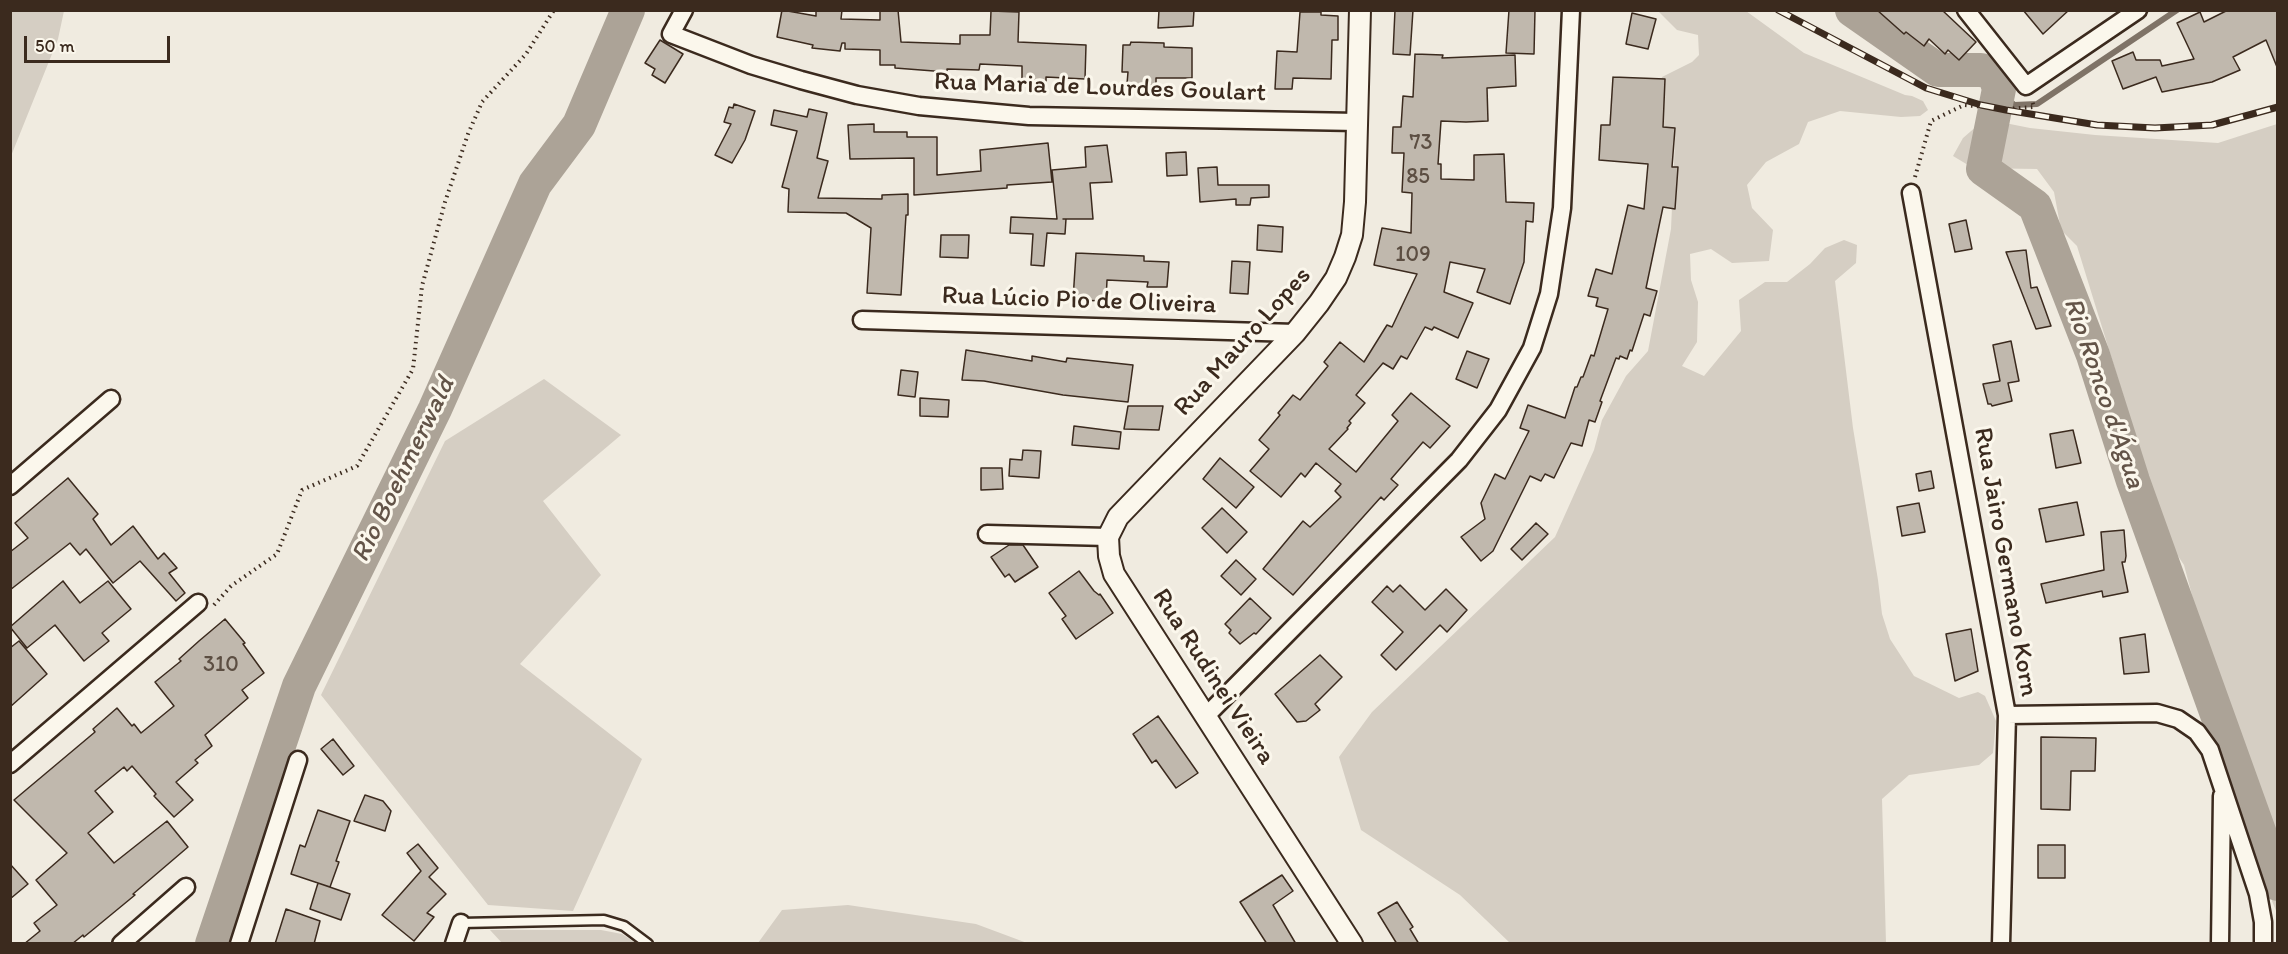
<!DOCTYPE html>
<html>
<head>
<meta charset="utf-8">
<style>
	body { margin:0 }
	#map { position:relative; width:2288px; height:954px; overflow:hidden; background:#f0ebe0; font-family:Itim,sans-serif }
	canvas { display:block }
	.frame { position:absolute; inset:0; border:12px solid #3b2a1e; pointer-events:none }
	.scale { position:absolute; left:24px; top:36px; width:146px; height:27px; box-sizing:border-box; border:3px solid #3b2a1e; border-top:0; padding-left:8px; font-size:18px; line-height:21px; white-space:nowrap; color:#3b2a1e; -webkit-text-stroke:4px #fbf7ec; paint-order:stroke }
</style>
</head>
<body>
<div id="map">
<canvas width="2288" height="954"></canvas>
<div class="frame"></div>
<div class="scale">50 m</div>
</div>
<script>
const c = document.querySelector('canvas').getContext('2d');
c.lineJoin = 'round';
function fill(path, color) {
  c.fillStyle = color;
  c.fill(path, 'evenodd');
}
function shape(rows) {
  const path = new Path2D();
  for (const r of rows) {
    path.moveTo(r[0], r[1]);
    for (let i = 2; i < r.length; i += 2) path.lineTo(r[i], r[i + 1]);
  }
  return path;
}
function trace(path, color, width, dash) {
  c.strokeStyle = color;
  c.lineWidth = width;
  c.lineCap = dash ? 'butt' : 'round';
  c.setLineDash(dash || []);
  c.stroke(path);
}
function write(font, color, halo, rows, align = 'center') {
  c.font = font + ' Itim,sans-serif';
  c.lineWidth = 6;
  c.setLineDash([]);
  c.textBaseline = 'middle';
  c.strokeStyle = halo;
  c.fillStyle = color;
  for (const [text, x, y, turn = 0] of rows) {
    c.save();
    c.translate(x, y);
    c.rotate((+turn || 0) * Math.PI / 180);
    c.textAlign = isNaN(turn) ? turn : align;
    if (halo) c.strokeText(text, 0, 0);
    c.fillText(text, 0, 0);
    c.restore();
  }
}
fill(shape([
	[11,10,64,11,58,39,11,156],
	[1658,11,1746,11,1804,53,1905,95,1912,96,1923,101,1928,110,1920,116,1901,117,1840,111,1808,122,1799,144,1766,162,1747,185,1752,208,1773,230,1769,261,1732,263,1711,249,1690,254,1691,280,1698,302,1697,342,1682,366,1704,376,1741,331,1739,300,1765,282,1787,282,1810,264,1825,248,1844,240,1857,245,1856,263,1835,281,1853,428,1878,580,1882,614,1890,639,1914,676,1959,698,1978,692,1985,696,1996,721,1993,753,1979,765,1909,775,1882,799,1886,943,1510,943,1460,895,1361,830,1339,757,1372,712,1555,537,1594,450,1602,420,1626,376,1648,351,1671,229,1675,141,1660,122,1658,102,1662,77,1692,62,1699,55,1698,35,1677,30],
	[1985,119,2030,128,2095,135,2218,143,2277,124,2277,913,2272,901,2277,860,2266,828,2238,768,2223,720,2214,678,2184,565,2168,541,2077,246,2061,230,2054,192,2037,169,1973,168,1953,156,1963,138],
	[544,379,621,435,543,501,601,575,520,664,642,759,573,911,488,905,321,695,445,441],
	[848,905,976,924,1027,943,758,943,782,910],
	[490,930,601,930,622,934,636,943,502,943]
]), '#d5cec3');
trace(shape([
	[1999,89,2014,105,2037,104,2177,10]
]), '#7f7367', 6);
trace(shape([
	[1852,10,1938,70,1981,70,1994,73,1999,89,1983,169,2035,206,2093,355,2133,481,2278,884],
	[212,944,299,686,435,409,535,184,579,125,628,10]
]), '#aca397', 34);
const building = shape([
	[782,10,816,16,816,10,842,10,841,19,880,20,880,10,898,10,901,42,960,44,960,35,990,35,991,11,1019,12,1018,42,1086,45,1085,79,1046,77,1046,81,1022,80,1022,66,980,64,979,70,947,69,947,72,895,68,895,65,880,65,880,50,845,49,845,43,842,43,840,51,812,48,813,45,777,37,782,10],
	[1159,10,1194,10,1193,26,1158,28,1159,10],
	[1395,10,1413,10,1410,55,1393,54,1395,10],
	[1509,10,1535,10,1534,54,1506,53,1509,10],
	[1877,10,1942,10,1976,42,1959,60,1948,50,1945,54,1929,39,1924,46,1906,32,1904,34,1877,10],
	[2023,10,2069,10,2043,34,2023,10],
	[2228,10,2277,10,2277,67,2266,40,2233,57,2240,70,2212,82,2162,92,2156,77,2123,89,2112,61,2133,52,2136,60,2160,60,2162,66,2194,59,2177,23,2200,12,2204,22,2228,10],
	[1300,12,1321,12,1321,15,1338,16,1338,40,1332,40,1331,79,1293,78,1292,89,1275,89,1277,51,1297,52,1300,12],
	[1632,13,1656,19,1648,49,1626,44,1632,13],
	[660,40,683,54,665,83,652,75,655,69,645,63,660,40],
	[1131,42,1164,43,1164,47,1192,48,1192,78,1156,78,1156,85,1127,84,1128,72,1122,72,1123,45,1130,45,1131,42],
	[1415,54,1443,55,1442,58,1515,55,1516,86,1487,88,1488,121,1466,122,1441,121,1438,164,1441,164,1441,179,1474,180,1474,155,1504,154,1506,202,1534,203,1533,222,1526,221,1524,262,1510,304,1477,292,1485,269,1450,262,1444,292,1473,303,1458,338,1434,327,1432,330,1425,327,1407,359,1401,356,1393,369,1383,363,1356,395,1365,403,1349,421,1351,423,1347,428,1348,429,1329,449,1356,472,1398,421,1392,415,1411,393,1450,426,1430,448,1423,442,1391,479,1398,485,1384,500,1381,497,1293,595,1263,569,1303,521,1310,527,1341,497,1335,491,1341,484,1316,463,1305,477,1301,473,1281,497,1250,471,1269,449,1259,440,1280,415,1278,413,1293,395,1300,400,1328,366,1324,362,1340,342,1364,362,1387,325,1392,327,1417,274,1374,265,1382,228,1411,233,1412,193,1402,192,1404,153,1392,153,1393,127,1401,127,1403,96,1413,97,1415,54],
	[1613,77,1665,79,1663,127,1675,128,1672,167,1678,167,1675,209,1663,207,1646,288,1657,291,1650,316,1644,314,1632,351,1630,350,1627,359,1620,356,1619,359,1616,358,1600,401,1602,402,1595,422,1589,420,1582,446,1571,443,1554,478,1545,474,1541,481,1530,476,1493,551,1481,561,1461,537,1485,519,1481,503,1495,474,1505,479,1529,431,1520,428,1528,405,1565,418,1575,387,1577,387,1581,377,1583,377,1591,355,1594,356,1608,309,1596,306,1598,298,1588,296,1596,269,1612,274,1628,205,1644,209,1648,164,1599,160,1601,125,1610,125,1613,77],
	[734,104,755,111,745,140,732,163,715,155,731,124,724,122,729,107,733,108,734,104],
	[809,109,827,113,817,158,828,161,818,198,882,199,882,195,908,194,908,215,906,215,901,295,867,293,871,228,846,213,788,212,789,189,782,187,797,131,771,125,774,110,807,117,809,109],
	[874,124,874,132,907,132,907,137,937,137,937,175,981,171,980,150,1048,143,1052,182,1007,185,1007,188,914,195,914,158,850,159,848,125,874,124],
	[1107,145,1112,182,1090,183,1093,219,1063,219,1066,219,1065,234,1047,233,1044,266,1031,265,1033,234,1010,233,1011,217,1057,219,1052,170,1086,167,1085,147,1107,145],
	[1186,152,1187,175,1167,176,1166,153,1186,152],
	[1217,167,1218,185,1269,185,1269,197,1251,198,1250,205,1236,205,1236,199,1200,202,1198,168,1217,167],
	[1966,220,1972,249,1955,252,1949,224,1966,220],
	[1258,225,1283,227,1282,252,1257,250,1258,225],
	[941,235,969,235,968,258,940,257,941,235],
	[2026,250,2031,288,2037,287,2051,326,2036,329,2006,252,2026,250],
	[1076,253,1144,256,1144,261,1169,262,1167,287,1147,287,1148,282,1107,280,1106,301,1073,300,1076,253],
	[1232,261,1250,262,1248,294,1230,293,1232,261],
	[2011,341,2019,381,2008,383,2012,401,1992,406,1991,404,1988,404,1983,384,2000,381,1993,345,2011,341],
	[966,350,1032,361,1032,356,1066,362,1067,358,1133,365,1128,402,1063,395,984,381,962,380,966,350],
	[1467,351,1489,359,1477,388,1456,379,1467,351],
	[901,370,918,372,915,397,898,395,901,370],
	[920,398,949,400,948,417,920,416,920,398],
	[1128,406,1163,406,1159,430,1124,429,1128,406],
	[1074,426,1121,432,1119,449,1072,445,1074,426],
	[2073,430,2081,463,2056,468,2050,434,2073,430],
	[1023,450,1041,451,1039,478,1009,476,1010,459,1022,460,1023,450],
	[1220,458,1254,487,1236,508,1203,479,1220,458],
	[981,468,1002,468,1003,489,981,490,981,468],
	[1931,471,1934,488,1919,491,1916,474,1931,471],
	[68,478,98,514,93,519,111,545,133,526,158,559,164,553,177,568,169,573,185,593,176,601,140,561,113,583,86,549,80,555,70,543,10,590,10,552,28,538,15,523,68,478],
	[2077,502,2084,535,2046,542,2039,509,2077,502],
	[1919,503,1925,532,1902,536,1897,507,1919,503],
	[1222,508,1247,532,1227,553,1202,528,1222,508],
	[1536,523,1548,534,1522,560,1511,549,1536,523],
	[2124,530,2126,556,2125,562,2122,562,2128,592,2103,597,2102,591,2046,603,2041,584,2104,570,2101,532,2124,530],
	[1009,545,1023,545,1038,567,1015,582,1009,574,1005,577,991,557,1009,545],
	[1236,560,1256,579,1241,595,1221,576,1236,560],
	[1079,571,1094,591,1099,595,1100,594,1113,613,1076,639,1062,619,1066,616,1049,593,1079,571],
	[63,581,80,603,108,581,131,609,102,633,109,641,84,661,55,625,27,648,10,627,63,581],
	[1400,585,1425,610,1446,589,1467,610,1447,632,1440,625,1396,670,1381,655,1403,632,1372,602,1387,586,1393,592,1400,585],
	[1250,598,1271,618,1256,634,1254,633,1240,644,1229,633,1231,630,1225,624,1250,598],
	[225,619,245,643,243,644,264,673,242,690,248,698,205,735,212,746,195,760,198,763,176,782,193,800,174,817,154,796,156,794,132,766,127,771,124,767,95,791,113,812,88,833,114,863,167,821,188,847,133,894,135,895,84,937,83,935,72,944,24,944,40,931,34,923,57,905,36,880,67,853,14,800,95,732,93,729,117,708,132,726,134,724,141,733,174,706,155,682,181,661,179,659,199,641,225,619],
	[1971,629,1978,671,1955,681,1946,634,1971,629],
	[2145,634,2149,672,2124,674,2120,638,2145,634],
	[19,641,47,674,10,707,10,648,19,641],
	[1320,655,1342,677,1315,704,1320,710,1306,721,1297,722,1275,694,1320,655],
	[1158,716,1198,773,1176,788,1156,760,1152,763,1133,734,1158,716],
	[2041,737,2096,738,2095,771,2071,771,2070,810,2041,809,2041,737],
	[333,739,354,766,343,775,321,749,333,739],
	[365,795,383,801,391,811,385,831,354,821,365,795],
	[318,810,350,821,336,861,339,862,330,887,291,874,300,845,305,847,318,810],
	[418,844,438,868,429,877,446,894,427,913,434,917,414,941,382,915,421,871,407,853,418,844],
	[2038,845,2065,845,2065,878,2038,878,2038,845],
	[10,864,28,884,10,899,10,864],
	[1282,875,1293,891,1273,905,1296,944,1267,944,1240,902,1282,875],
	[318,883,350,894,341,920,310,909,318,883],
	[1397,902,1413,927,1410,929,1419,944,1397,944,1378,913,1397,902],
	[286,909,320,921,314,944,275,944,286,909]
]);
fill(building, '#c0b8ad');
trace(building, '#3b2a1e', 1.5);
const service = shape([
	[461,923,604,920,624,926,648,944]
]);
const minor = shape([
	[684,10,671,34,751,65,801,80,857,95,919,106,1029,116,1357,122],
	[1966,10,2026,86,2138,10],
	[1911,193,2007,715,2001,944],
	[862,320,1295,333],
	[10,486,111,399],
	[987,534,1108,537],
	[2007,715,2157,713,2178,719,2197,732,2210,750,2258,894,2263,922,2263,944],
	[1206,716,1459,460,1498,410,1532,348,1549,294,1562,208,1571,10],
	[10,764,198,603],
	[121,944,186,887],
	[239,944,298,760],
	[454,944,461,923],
	[2220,944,2222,796]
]);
const tertiary = shape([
	[1352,944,1114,574,1109,556,1108,537,1118,517,1295,333,1319,303,1336,278,1345,257,1352,235,1355,202,1360,10]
]);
trace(service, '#3b2a1e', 13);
trace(minor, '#3b2a1e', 21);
trace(tertiary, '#3b2a1e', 24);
trace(shape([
	[1915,177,1931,121,1964,105,2007,109,2034,107,2032,101],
	[214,605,231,586,277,554,302,490,357,466,413,369,422,286,445,202,468,134,482,102,526,54,554,10]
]), '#3b2a1e', 4, [1.5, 4.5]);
trace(service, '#fbf7ec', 8);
trace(minor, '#fbf7ec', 16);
trace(tertiary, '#fbf7ec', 20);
const rail = shape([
	[1778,10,1926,88,1981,105,2006,110,2097,125,2155,128,2212,125,2278,107]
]);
trace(rail, '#3b2a1e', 7);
trace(rail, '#fbf7ec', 4.5, [14]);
write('22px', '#5c4e42', null, [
	["73",1421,143],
	["85",1418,177],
	["109",1413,255],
	["310",221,665]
]);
write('26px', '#3b2a1e', '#fbf7ec', [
	["Rua Maria de Lourdes Goulart",1100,88,2],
	["Rua Lúcio Pio de Oliveira",1079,301,2],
	["Rua Mauro Lopes",1243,342,-48],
	["Rua Jairo Germano Korn",2005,562,80],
	["Rua Rudinei Vieira",1213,677,57]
]);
write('italic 27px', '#635448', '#fbf7ec', [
	["Rio Ronco d'Água",2103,393,71],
	["Rio Boehmerwald",404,470,-64]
]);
</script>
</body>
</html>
